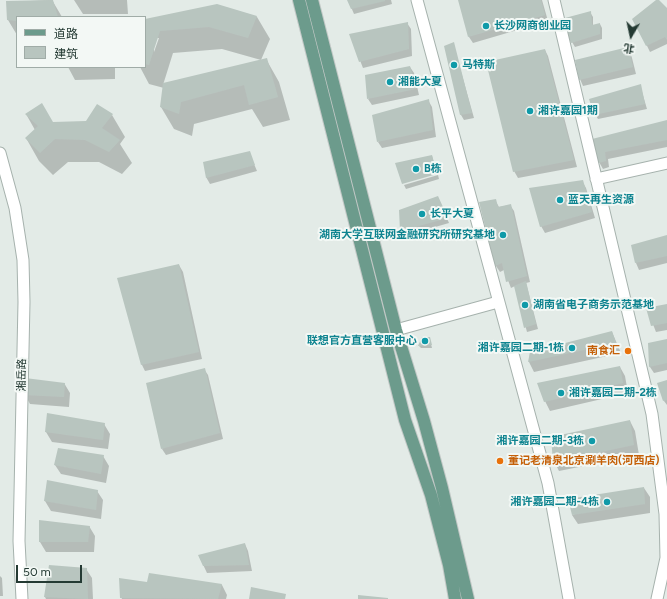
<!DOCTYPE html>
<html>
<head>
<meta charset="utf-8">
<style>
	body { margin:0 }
	#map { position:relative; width:667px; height:599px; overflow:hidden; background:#e3ebe7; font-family:Figtree,"Noto Sans SC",sans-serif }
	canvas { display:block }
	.legend { position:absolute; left:16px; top:16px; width:130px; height:52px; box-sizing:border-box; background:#f3f8f5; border:1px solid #a0aca7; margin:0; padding:5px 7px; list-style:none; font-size:12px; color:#243a33 }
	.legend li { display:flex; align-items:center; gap:8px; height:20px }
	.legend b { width:20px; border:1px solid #a0aca7 }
	.north { position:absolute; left:611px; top:16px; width:40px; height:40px; -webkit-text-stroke:3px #f3f8f5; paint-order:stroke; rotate:189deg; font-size:11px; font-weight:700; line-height:16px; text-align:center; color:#243a33 }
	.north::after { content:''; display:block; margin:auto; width:14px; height:18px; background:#243a33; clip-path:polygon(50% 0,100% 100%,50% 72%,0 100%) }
	.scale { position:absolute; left:16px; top:565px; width:66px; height:18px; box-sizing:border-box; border:2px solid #243a33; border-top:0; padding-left:5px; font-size:12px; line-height:14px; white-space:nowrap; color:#243a33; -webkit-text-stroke:3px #f3f8f5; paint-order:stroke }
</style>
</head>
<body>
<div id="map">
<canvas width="667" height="599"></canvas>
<ul class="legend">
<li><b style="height:5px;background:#6c9b8c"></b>道路</li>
<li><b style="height:11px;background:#b8c5bf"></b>建筑</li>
</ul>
<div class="north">北</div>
<div class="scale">50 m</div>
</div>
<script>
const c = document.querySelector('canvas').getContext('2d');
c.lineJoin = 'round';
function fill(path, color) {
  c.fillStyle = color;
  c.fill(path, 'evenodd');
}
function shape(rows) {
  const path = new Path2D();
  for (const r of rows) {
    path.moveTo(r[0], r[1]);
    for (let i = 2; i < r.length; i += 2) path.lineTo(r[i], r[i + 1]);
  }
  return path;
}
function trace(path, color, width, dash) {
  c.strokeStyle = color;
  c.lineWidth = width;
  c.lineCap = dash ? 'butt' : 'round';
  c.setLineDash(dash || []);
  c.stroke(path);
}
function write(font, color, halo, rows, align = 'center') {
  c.font = font + ' Figtree,"Noto Sans SC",sans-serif';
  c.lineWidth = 4;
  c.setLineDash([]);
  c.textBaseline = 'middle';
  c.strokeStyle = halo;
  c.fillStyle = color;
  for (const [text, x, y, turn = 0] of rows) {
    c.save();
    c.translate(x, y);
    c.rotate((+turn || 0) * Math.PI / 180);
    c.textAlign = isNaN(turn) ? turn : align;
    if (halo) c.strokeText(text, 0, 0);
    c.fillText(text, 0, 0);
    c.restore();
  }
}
fill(shape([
	[52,0,62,17,17,17,17,35,8,20,7,2],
	[74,0,127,0,128,14,83,14],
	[348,0,391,0,392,4,354,14],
	[459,0,542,0,548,21,473,43,469,37],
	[667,9,667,44,650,52,634,19],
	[590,12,593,17,593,26,600,24,602,28,602,39,575,47,572,42,572,31,567,18],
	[257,17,270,39,261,60,222,49,173,53,163,85,266,59,279,82,290,120,263,127,252,109,194,124,192,136,174,129,161,107,164,88,149,84,140,67,145,67,145,20],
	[157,38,159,38,154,52,154,47],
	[407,23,411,29,412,56,363,68,350,35],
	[453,43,474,118,464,120,461,115,446,46],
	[628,48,631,54,636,74,583,86,580,79],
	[545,50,548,56,577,167,518,178,514,171],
	[68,67,115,67,115,79,75,80],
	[410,67,414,73,419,95,372,105,368,99],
	[640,85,647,109,598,119,595,114],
	[428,100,432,107,436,137,382,148,378,142],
	[26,114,53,123,87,122,112,115,125,137,120,144,132,163,122,174,99,162,68,162,53,175,39,161,26,138,35,130],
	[667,121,667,147,608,159,609,167,603,169,599,162,593,140],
	[249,152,257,171,210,184,206,177],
	[432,156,437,173,403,183],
	[438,175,439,179,406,189,404,185],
	[582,181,586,188,595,218,545,233,541,226],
	[495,200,499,207,510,205,514,211,530,282,526,283,538,329,527,332,515,286,511,288,504,270,500,272,496,266],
	[440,202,449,223,404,236,401,231,400,211],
	[667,237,667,263,639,270,636,263,632,246],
	[179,265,183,272,202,359,145,371,142,365,119,279],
	[667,305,667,330,656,332,647,309],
	[612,332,621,353,534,372,529,362,530,353],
	[430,340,432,348,421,348,419,346],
	[667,340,667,370,654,373,650,367,649,344],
	[620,367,625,376,628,393,550,411,545,401],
	[204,369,208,375,223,439,166,455,162,449],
	[667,381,667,405,664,401],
	[64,383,70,393,69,407,30,404,25,395],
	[630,421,635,431,639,455,559,471,554,461],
	[104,424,110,434,108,449,52,442,46,432],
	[103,456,109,466,106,483,61,474,55,465],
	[644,488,650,497,650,513,578,524,572,515],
	[97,491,103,500,101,519,51,511,45,501],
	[89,526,95,536,94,552,46,552,40,542],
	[245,544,248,551,252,571,207,573,199,556],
	[86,569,92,578,93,599,46,599,45,597],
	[0,576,2,578,3,596,0,596],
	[148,583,222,585,227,595,226,599,122,599,121,597]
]), '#0003');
fill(shape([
	[53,0,58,17,17,17,17,21,7,20,6,1],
	[347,0,385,0,385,1,351,9],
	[458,0,541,0,545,15,468,37],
	[656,0,659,0,667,8,667,40,665,37,646,46,632,19],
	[217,4,257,16,248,38,209,27,160,31,149,65,145,64,145,19],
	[591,11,592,25,600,23,600,34,571,43,566,32,572,30,573,26,568,27,565,18],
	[408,22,409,49,359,62,349,34],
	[454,42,472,113,460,115,444,46],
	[628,47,633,67,579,80,575,60],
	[545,49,574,160,513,172,486,62],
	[267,58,278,97,249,105,244,85,181,102,179,114,160,107,163,83],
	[410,66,416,89,367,99,365,75],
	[641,84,645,104,594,115,589,99],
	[429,99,433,130,377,142,372,115],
	[42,103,53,122,86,121,97,104,113,114,102,128,120,140,109,152,85,140,55,139,40,153,25,138,38,126,25,114],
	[667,120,667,140,605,152,606,161,598,163,592,139],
	[250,151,255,165,206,178,203,162],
	[432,155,437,174,402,184,395,163],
	[583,180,592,212,540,227,529,188],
	[438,196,448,218,400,231,399,210],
	[496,199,498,207,511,204,527,276,506,282,502,263,495,266,479,202],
	[667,235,667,256,635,263,631,245],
	[179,264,199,352,141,365,117,278],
	[526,281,536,324,524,328,514,286],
	[667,304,667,323,651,326,646,308],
	[612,331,616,343,528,362,530,352],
	[422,337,430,337,432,345,418,346],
	[667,339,667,363,649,367,648,343],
	[620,366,623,383,544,402,537,383],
	[205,368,220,433,161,449,146,383],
	[25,378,65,383,64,397,24,395],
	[667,380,667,400,663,401,657,383],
	[47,413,105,423,103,440,45,432],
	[630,420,634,445,553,462,551,437],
	[58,448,104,455,101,474,54,465],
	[47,480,98,490,96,510,44,501],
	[644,487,645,504,572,515,568,499],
	[39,520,90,526,88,542,39,542],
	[245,543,249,565,203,566,198,555],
	[49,565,87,568,88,599,44,597],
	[149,573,222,584,218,599,120,598,119,578,147,582],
	[251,587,286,594,285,599,249,599],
	[358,595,388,598,388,599,358,599]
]), '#b8c5bf');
const minor = shape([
	[417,0,548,483,569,599],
	[554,0,652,414,665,514,666,558,657,599],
	[0,153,15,208,23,260,24,302,19,541,22,599],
	[596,179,667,163],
	[396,330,498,302]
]);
const major = shape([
	[299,0,405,420,431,495,449,565,455,599],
	[312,0,396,330,424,421,442,488,468,599]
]);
trace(minor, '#a6b2ad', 13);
trace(major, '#c2c8c6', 14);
trace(minor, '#fff', 11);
trace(major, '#6c9b8c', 12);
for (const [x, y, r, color] of [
	[486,26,4,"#0f9aa8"],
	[454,65,4,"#0f9aa8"],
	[390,82,4,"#0f9aa8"],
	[530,111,4,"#0f9aa8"],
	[416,169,4,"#0f9aa8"],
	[560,200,4,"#0f9aa8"],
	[422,214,4,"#0f9aa8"],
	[503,235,4,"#0f9aa8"],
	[525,305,4,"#0f9aa8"],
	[425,341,4,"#0f9aa8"],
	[572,348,4,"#0f9aa8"],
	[628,351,4,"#e8710a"],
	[561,393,4,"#0f9aa8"],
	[592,441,4,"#0f9aa8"],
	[500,461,4,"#e8710a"],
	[607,502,4,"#0f9aa8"]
]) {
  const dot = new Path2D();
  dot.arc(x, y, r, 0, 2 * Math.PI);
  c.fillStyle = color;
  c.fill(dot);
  trace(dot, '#f3f8f5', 1.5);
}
write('bold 11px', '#0d838f', '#f3f8f5', [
	["长沙网商创业园",494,26],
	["马特斯",462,65],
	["湘能大夏",398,82],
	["湘许嘉园1期",538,111],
	["B栋",424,169],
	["蓝天再生资源",568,200],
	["长平大夏",430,214],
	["湖南大学互联网金融研究所研究基地",495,235,"right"],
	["湖南省电子商务示范基地",533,305],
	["联想官方直营客服中心",417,341,"right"],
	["湘许嘉园二期-1栋",564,348,"right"],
	["湘许嘉园二期-2栋",569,393],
	["湘许嘉园二期-3栋",584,441,"right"],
	["湘许嘉园二期-4栋",599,502,"right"]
], 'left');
write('bold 11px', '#c56008', '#f3f8f5', [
	["南食汇",620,351],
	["董记老清泉北京涮羊肉(河西店)",508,461,"left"]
], 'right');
write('11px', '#243a33', '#f3f8f5', [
	["湘岳路",22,375,-89]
]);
</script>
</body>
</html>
